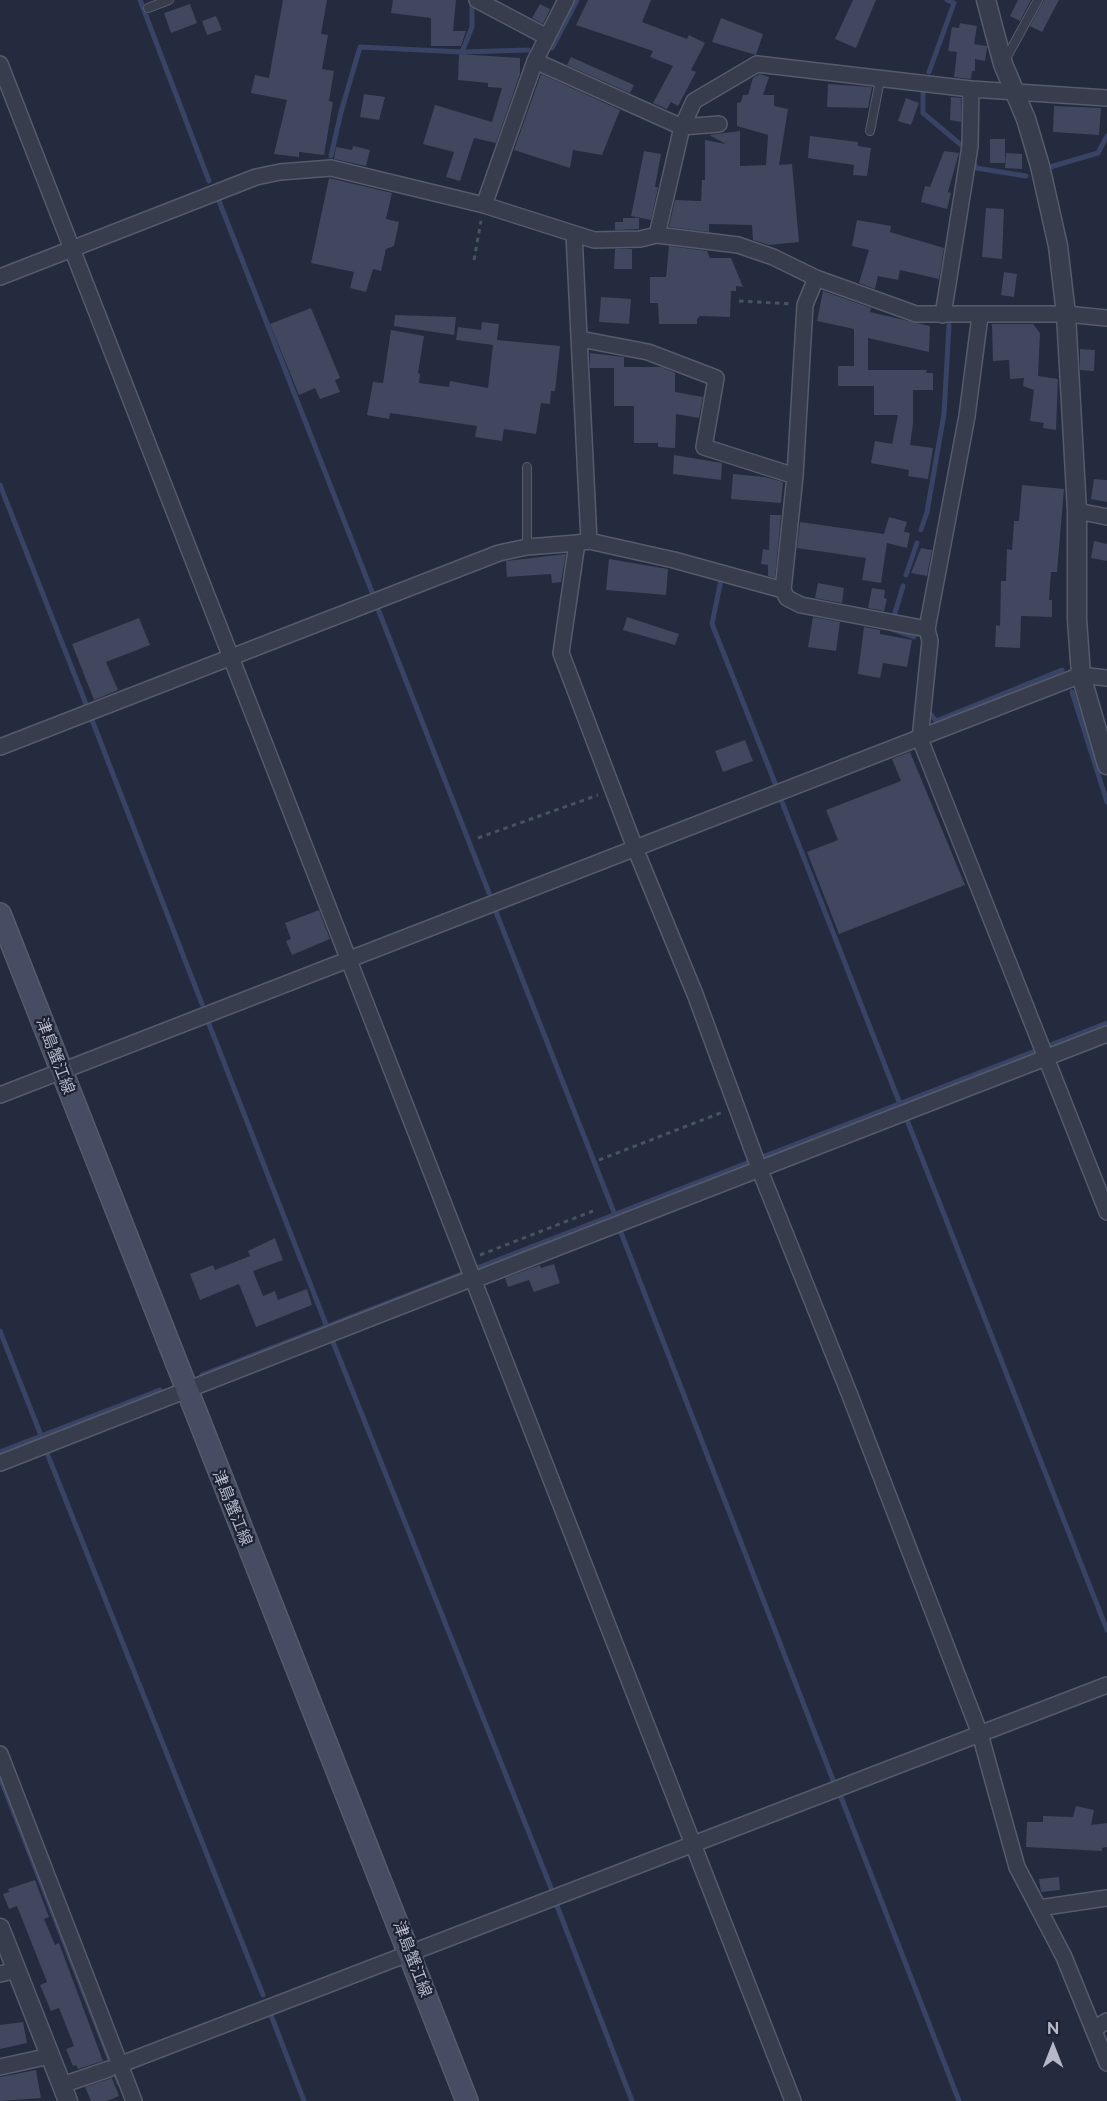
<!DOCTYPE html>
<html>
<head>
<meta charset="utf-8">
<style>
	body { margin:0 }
	#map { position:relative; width:1107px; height:2101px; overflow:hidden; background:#242b3e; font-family:Raleway,sans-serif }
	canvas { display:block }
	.north { position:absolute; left:1023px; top:2017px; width:60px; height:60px; -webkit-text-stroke:4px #1d2233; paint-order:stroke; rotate:0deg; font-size:16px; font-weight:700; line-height:24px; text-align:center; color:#b4b8c9 }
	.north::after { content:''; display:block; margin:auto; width:21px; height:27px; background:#b4b8c9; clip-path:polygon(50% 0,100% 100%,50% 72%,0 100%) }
</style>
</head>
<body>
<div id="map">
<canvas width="1107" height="2101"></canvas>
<div class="north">N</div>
</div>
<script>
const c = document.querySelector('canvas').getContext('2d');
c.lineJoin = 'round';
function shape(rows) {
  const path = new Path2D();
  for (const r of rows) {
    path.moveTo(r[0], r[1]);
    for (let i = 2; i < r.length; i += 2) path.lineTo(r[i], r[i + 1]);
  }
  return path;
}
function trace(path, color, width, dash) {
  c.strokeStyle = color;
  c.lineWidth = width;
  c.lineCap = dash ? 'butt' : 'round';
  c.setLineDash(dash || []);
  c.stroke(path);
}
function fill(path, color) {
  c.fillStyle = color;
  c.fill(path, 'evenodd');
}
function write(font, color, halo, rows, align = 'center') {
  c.font = font + ' Raleway,"Noto Sans JP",sans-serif';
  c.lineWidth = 4.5;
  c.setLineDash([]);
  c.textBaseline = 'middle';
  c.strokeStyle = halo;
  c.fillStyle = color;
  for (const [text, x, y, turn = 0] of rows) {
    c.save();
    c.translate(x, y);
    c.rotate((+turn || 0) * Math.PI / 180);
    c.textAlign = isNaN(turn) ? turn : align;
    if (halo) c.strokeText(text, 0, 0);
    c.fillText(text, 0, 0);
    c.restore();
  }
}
trace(shape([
	[140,0,209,181],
	[552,48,577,0],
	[462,52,472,27,472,6],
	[929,72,954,3,947,0],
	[923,93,923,113,966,149],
	[331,156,341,112,360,47,462,52,528,50],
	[973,158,976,168,1026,176],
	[1050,167,1098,153,1107,136],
	[219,201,372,592],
	[0,485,86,704],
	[921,530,927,512,944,414,949,325],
	[906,575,917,543],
	[721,580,712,624,775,783],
	[378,609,489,893],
	[895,613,903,586],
	[894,630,914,637],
	[1072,692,1107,802],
	[929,712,936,721,1062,670],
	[92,720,202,1004],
	[782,802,900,1104],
	[496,912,615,1215],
	[209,1024,327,1327],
	[907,1120,1107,1630],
	[620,1230,833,1780],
	[0,1331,42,1438],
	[333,1342,551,1888],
	[202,1375,1107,1023],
	[0,1452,160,1390],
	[47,1453,263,1995],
	[0,1777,119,2083],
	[841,1797,959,2101],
	[556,1903,632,2101],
	[271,2015,304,2101]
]), '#384365', 5);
fill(shape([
	[283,0,327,0,321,34,328,35,322,69,334,71,329,101,333,102,324,155,299,152,299,157,274,154,287,100,251,93,255,75,269,78],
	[393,0,456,0,453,31,466,31,461,46,431,46,431,18,391,13],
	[588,0,651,0,642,22,687,39,689,35,705,43,691,70,696,72,678,106,671,102,667,109,653,103,673,66,650,57,653,51,576,25],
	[853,0,876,0,856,48,835,39],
	[1018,0,1031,0,1020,21,1010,16],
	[1044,0,1059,0,1042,32,1030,26],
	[190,4,197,23,171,33,164,13],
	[540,4,550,9,543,24,532,18],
	[216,16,222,30,207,35,202,21],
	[721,18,763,34,756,55,712,42],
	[960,23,977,26,974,44,987,46,987,48,985,61,975,59,975,71,972,71,971,79,954,77,957,52,948,51,952,27,959,28],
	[459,54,520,58,520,74,496,143,474,138,460,181,446,177,454,152,423,144,435,105,492,122,502,88,488,87,488,83,458,80],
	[571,57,634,85,630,93,567,65],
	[541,74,620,110,602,155,573,150,570,168,514,150],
	[760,74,769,77,763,95,774,95,774,106,788,109,779,165,792,164,799,242,769,245,753,240,752,225,709,224,709,232,669,227,675,200,701,201,702,180,705,180,705,140,726,144,709,135,740,131,740,166,766,165,768,135,737,126,737,103,741,102,743,95,748,95,753,78],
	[828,84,872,87,868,108,827,107],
	[364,94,385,97,379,120,360,117],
	[951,97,952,97,961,98,961,122,950,120],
	[906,98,919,103,911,125,898,121],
	[1054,106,1101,108,1099,135,1053,132],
	[810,136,858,142,858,146,871,148,867,176,853,175,854,165,808,158],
	[990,139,1005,139,1005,163,990,163],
	[353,146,370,150,366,166,334,159,336,147,352,150],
	[644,151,661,154,655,187,658,187,651,220,631,216],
	[944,151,959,153,948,192,951,193,947,209,921,202,925,186,930,187],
	[1006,153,1022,154,1022,169,1005,168],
	[329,178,392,193,386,219,399,222,394,246,386,249,381,271,373,269,366,292,350,288,354,272,311,263],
	[986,208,1004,209,1002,259,982,257],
	[623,218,639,218,639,229,615,230,615,222,623,222],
	[857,220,891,226,890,232,944,248,939,279,900,270,898,280,878,276,875,289,859,283,869,250,852,246],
	[669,246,707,251,710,258,731,258,743,287,736,286,736,291,731,291,730,317,700,316,697,319,697,324,659,324,658,303,650,303,650,277,666,277],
	[615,249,632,249,632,269,614,269],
	[1004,272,1017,274,1014,297,1001,295],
	[823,291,871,308,870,312,930,326,929,352,868,338,868,370,927,370,926,373,933,373,933,390,913,390,913,424,910,445,933,448,928,479,908,476,909,470,871,463,875,441,892,444,898,415,874,415,874,386,838,386,838,366,854,366,854,329,817,321],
	[601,297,631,299,629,324,599,322],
	[311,308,340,378,335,380,340,392,320,399,315,388,299,395,270,324],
	[395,315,456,317,454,335,394,326],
	[482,322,499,324,497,340,560,346,555,391,551,391,550,404,541,403,536,434,504,429,502,441,475,437,477,426,390,413,389,419,367,415,373,382,383,383,391,330,424,336,418,373,420,374,419,383,449,387,450,381,488,388,493,345,456,340,458,327,481,330],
	[992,324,1033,324,1040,333,1038,376,1058,379,1056,430,1043,428,1044,423,1030,421,1034,390,1023,386,1024,378,1010,379,1009,360,993,361],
	[1080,349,1095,350,1094,371,1080,370],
	[590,353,624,357,624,367,661,367,675,373,675,392,703,397,699,418,676,414,675,448,658,447,658,443,634,443,634,406,614,406,614,368,590,368],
	[674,455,722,463,721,480,673,474],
	[733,474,765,477,783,482,781,503,731,499],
	[1094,479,1107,480,1107,502,1091,499],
	[1022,485,1064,489,1057,572,1051,572,1049,600,1052,600,1052,617,1021,616,1020,648,995,647,996,625,1000,626,1001,581,1006,581,1007,549,1012,550,1014,521,1019,521],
	[770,515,781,515,775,578,768,576,768,565,761,564,763,549,769,550],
	[889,517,907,522,904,532,910,533,907,548,887,543,881,583,862,580,866,558,797,548,800,522,884,534],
	[1094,541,1107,544,1107,561,1091,558],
	[921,548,932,550,927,576,911,573],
	[566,554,561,582,552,583,551,574,507,577,506,561],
	[609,559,668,569,666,595,606,590],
	[818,583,844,588,842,603,815,598],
	[872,588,885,590,884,598,887,599,884,611,868,608],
	[627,617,679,634,675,645,623,630],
	[813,617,840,622,836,651,808,647],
	[139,618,150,645,106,662,118,690,94,700,72,644],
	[864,627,880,630,880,634,912,640,907,667,883,663,880,678,858,674],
	[745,740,753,761,723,772,715,751],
	[910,752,965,885,839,934,807,852,838,840,826,810,901,781,892,759],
	[319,910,330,939,292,955,286,941,291,939,285,923],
	[275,1238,283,1260,253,1271,263,1296,275,1291,278,1300,307,1289,312,1305,256,1327,239,1284,200,1300,190,1274,213,1265,215,1270,250,1256,248,1251],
	[554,1264,560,1283,534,1292,529,1280,508,1287,505,1278,540,1265,541,1268],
	[1076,1806,1094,1810,1091,1825,1107,1823,1107,1847,1102,1848,1102,1851,1026,1847,1027,1822,1043,1822,1043,1816,1073,1817],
	[1059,1877,1060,1890,1041,1892,1039,1879],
	[35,1880,49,1917,44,1919,55,1945,59,1943,103,2061,78,2069,76,2065,73,2066,66,2049,74,2046,59,2008,51,2011,40,1985,47,1982,17,1906,9,1909,3,1894,9,1892,8,1889],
	[23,2022,27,2043,0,2049,0,2025],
	[36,2070,41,2098,0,2101,0,2077],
	[112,2078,119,2096,107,2101,91,2101,85,2087]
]), '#40475e');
const service = shape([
	[148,8,169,0],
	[1004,62,1038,0],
	[870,131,880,80],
	[527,547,527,467]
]);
const minor = shape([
	[477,0,547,37],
	[566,0,535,61,682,127,719,124],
	[0,64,793,2101],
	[484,205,535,61],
	[574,234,589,541],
	[657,235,682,127,694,101,757,64,971,89,1107,98],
	[0,277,256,177,280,172,331,168,484,205,594,240,640,239,657,235,738,245,773,257,816,278,916,314,1066,314,1107,318],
	[816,278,805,305,795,476,783,590,787,598,801,605,927,629],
	[943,315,970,146,971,89],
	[980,316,967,416,927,629,930,641,920,739,1107,1212],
	[580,339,648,352,716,378,704,447,795,476],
	[1077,511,1107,517],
	[783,590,674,560,589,541,577,543,561,653,635,848,695,994,759,1168,849,1393,980,1734,1017,1867,1064,1957,1107,2063],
	[0,747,499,553,527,547,577,543],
	[0,1095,1081,675,1107,678],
	[474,1280,1107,1034],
	[0,1463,473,1278],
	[0,1754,134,2101],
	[1039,1908,1107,1898],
	[0,1974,17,1970],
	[1094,2029,1107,2021],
	[119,2065,1107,1685],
	[0,2067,50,2056],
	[62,2085,109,2069]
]);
const tertiary = shape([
	[986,0,1003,64,1026,119,1040,166,1058,246,1066,314,1077,511,1077,619,1081,675,1107,765],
	[0,1928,68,2101]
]);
const secondary = shape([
	[0,914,467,2101]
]);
trace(service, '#565b6c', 10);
trace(minor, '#565b6c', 18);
trace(tertiary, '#565b6c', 21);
trace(secondary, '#565b6c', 24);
trace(shape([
	[474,260,481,221],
	[739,301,791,304],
	[478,838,598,795],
	[599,1160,723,1112],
	[480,1255,593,1211]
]), '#44555c', 3, [4.5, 4.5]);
trace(service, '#383d4e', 8);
trace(minor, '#383d4e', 15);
trace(tertiary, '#383d4e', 18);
trace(secondary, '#464c61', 21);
write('16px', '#b4b8c9', '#1d2233', [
	["津島蟹江線",55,1056,69],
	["津島蟹江線",232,1508,68],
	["津島蟹江線",412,1959,69]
]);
</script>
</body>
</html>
